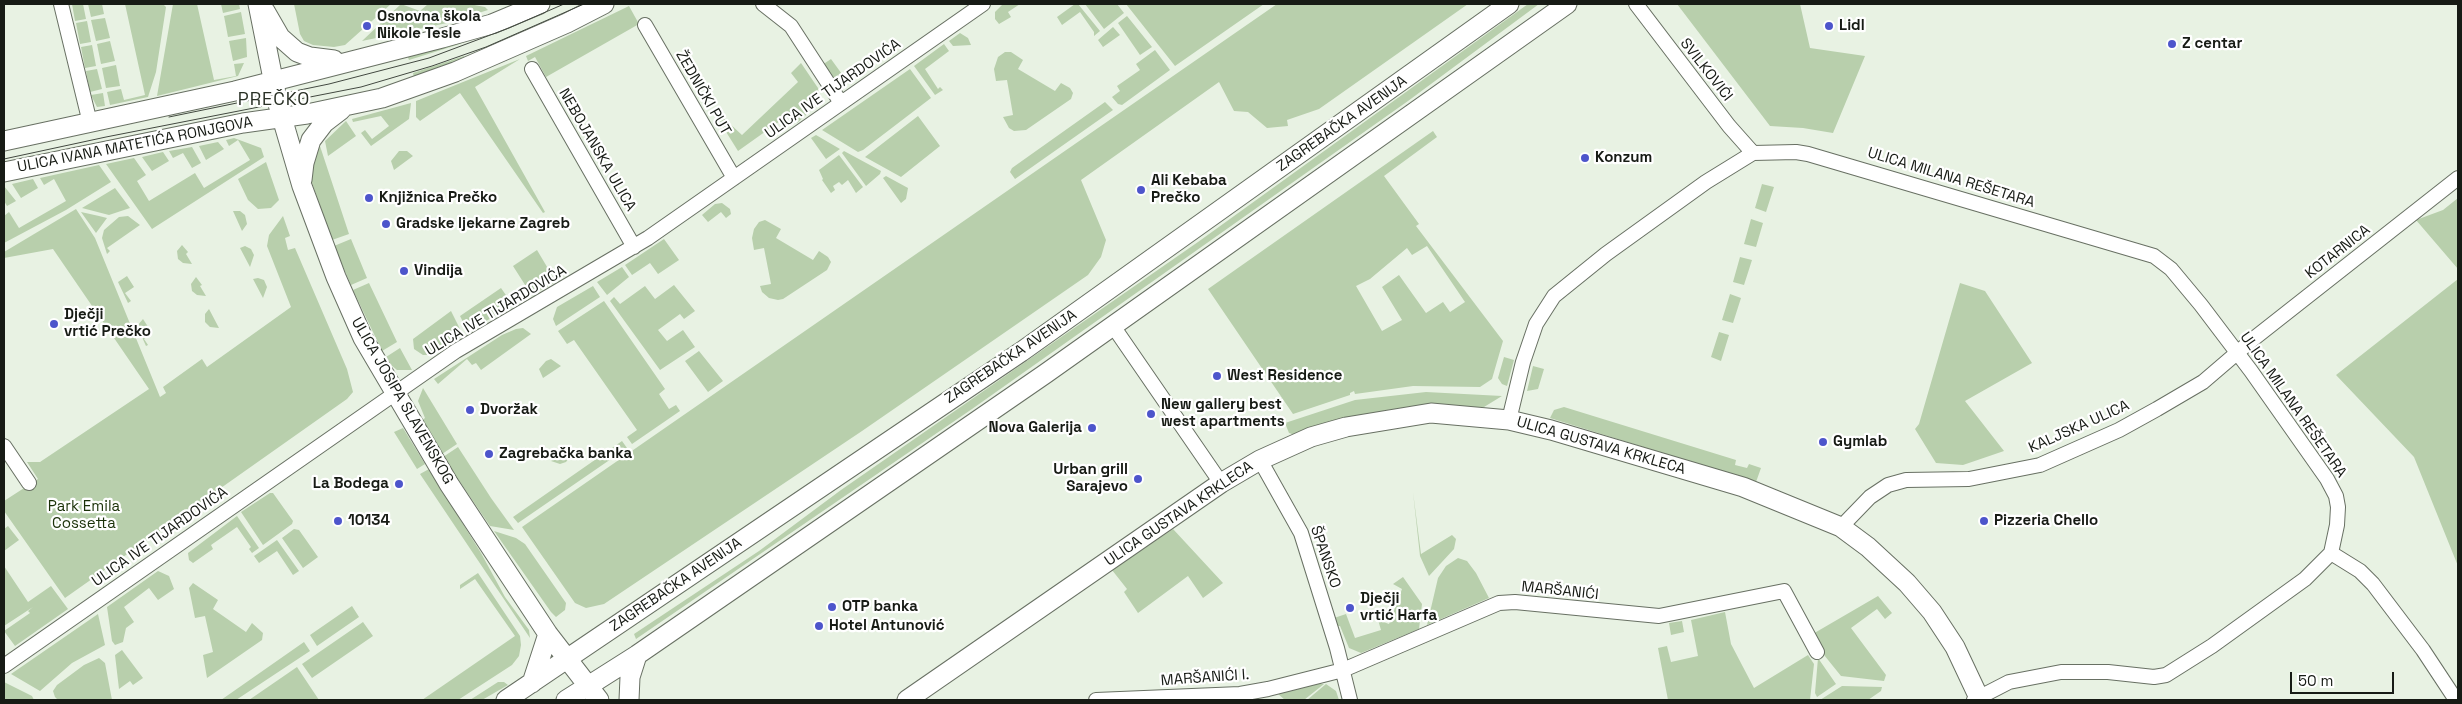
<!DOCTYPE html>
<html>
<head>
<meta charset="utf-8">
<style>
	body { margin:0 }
	#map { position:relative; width:2462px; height:704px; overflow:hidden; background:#e8f2e3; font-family:"Space Grotesk",sans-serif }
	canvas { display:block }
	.frame { position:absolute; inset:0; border:5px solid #171b15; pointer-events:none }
	.scale { position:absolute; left:2290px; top:672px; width:104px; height:22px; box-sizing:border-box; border:2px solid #171b15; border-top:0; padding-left:6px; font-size:15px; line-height:18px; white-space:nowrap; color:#171b15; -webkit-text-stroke:4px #fff; paint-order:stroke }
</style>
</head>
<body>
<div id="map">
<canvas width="2462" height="704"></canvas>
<div class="frame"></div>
<div class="scale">50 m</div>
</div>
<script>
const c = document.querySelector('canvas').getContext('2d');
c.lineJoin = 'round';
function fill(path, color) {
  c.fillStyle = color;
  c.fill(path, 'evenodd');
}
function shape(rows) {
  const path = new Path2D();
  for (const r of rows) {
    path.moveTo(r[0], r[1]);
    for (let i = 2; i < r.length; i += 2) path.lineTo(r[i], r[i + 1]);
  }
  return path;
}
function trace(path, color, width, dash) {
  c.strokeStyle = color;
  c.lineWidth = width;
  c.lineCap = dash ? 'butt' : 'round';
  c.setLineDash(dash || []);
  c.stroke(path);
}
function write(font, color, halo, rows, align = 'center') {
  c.font = font + ' "Space Grotesk",sans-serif';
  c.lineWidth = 4.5;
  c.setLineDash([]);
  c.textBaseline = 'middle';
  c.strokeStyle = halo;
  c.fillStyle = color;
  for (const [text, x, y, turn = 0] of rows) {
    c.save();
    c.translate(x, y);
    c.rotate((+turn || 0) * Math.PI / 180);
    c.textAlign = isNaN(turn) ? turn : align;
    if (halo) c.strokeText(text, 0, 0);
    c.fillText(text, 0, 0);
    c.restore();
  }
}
fill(shape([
	[72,4,83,4,86,19,75,21],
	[88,4,102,4,104,14,91,17],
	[125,4,163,4,166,7,156,72,148,97,110,105,107,92,121,89,124,100,145,95],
	[173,4,197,4,214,80,236,76,234,64,244,63,238,76,157,96],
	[221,4,239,4,240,9,223,13],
	[294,4,391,4,345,45,334,47,313,45,304,41,300,34],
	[401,4,420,11,428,4,469,4,485,7,488,10,447,23,362,41],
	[1003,4,1020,4,1008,12,1011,17,999,24,995,19,995,12],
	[1075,4,1078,4,1100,31,1094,36,1094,32,1080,12,1062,25,1057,17],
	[1085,4,1117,4,1124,13,1104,29],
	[1126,4,1264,4,1175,66],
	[1277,4,1468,4,1319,109,1287,120,1288,126,1267,128,1248,112,1234,111,1219,82,1081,180,1106,240,1101,257,1088,275,862,431,604,604,586,608,575,603,522,527],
	[1528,4,1539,4,1408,101,972,409,636,639,634,634,759,551,841,490,1198,242],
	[1677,4,1800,4,1810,48,1865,56,1833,133,1803,128,1770,126],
	[629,6,639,24,546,77,535,57,528,61,526,56],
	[241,12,245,34,228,37,224,16],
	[1127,16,1152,47,1140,55,1118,23],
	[105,18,110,38,96,41,91,20],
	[87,21,91,42,80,44,76,23],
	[1113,27,1120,35,1103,47,1098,40],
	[486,33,457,45,409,60,407,55],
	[960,33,968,38,971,45,953,46,949,41],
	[246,38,247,57,233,61,229,41],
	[110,41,115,61,101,64,97,44],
	[944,44,949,51,925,69,938,89,940,87,943,90,935,95,914,66],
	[92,45,96,66,85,68,81,47],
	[1155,50,1170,70,1122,105,1118,104,1112,97,1120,91,1117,86,1140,70,1136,64],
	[1005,52,1011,52,1023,60,1018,69,1055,91,1061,83,1070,88,1073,93,1071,99,1026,130,1014,131,1009,128,1003,117,1013,115,1007,80,996,81,994,69,998,57],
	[464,56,466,59,414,78,413,73],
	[520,59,475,87,545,212,543,213,460,93,420,121,416,117,416,101],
	[831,59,847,81,845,83,834,80,822,65],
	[801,63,818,88,819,96,815,107,797,123,790,114,738,151,713,111,715,110,742,135,798,82,791,73],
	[116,65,120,86,106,88,102,68],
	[97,69,102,89,90,92,86,71],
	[910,69,931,98,863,150,858,152,822,130],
	[103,93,105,106,97,107,91,95],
	[1105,102,1113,110,1015,179,1010,172,1012,168],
	[411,103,409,119,371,146,361,133,365,130,372,139,389,126,381,116,353,122,352,119],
	[234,115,235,117,4,163,124,137],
	[918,116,940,146,901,177,865,157],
	[346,121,356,136,328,156,325,141],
	[1433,131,1437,137,1384,176,1419,224,1416,226,1503,341,1492,379,1480,387,1413,386,1355,394,1354,391,1350,393,1350,395,1293,414,1208,289],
	[1427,246,1465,302,1450,312,1443,302,1426,313,1399,275,1382,287,1402,320,1382,331,1356,286,1370,279,1407,248,1412,255],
	[816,135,840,149,826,159,811,138],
	[234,138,261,148,264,157,152,229,106,164,134,158,146,175,137,181,149,201,195,173,204,188,250,160,238,140,229,146,226,140],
	[318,140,349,234,332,240,308,171],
	[218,142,224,149,206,160,199,146],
	[192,147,201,163,192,168,183,153,173,158,169,151],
	[399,151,407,151,413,156,394,170,391,161],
	[844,151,881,171,880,174,866,186,842,153],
	[163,152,169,161,152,171,142,157],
	[839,155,863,187,856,193,848,180,842,185,839,182,833,186,835,190,831,193,822,180,823,179,819,170],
	[266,162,279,200,271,208,258,209,248,200,238,179],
	[99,165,111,182,66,210,4,243,4,216,9,212,19,228,66,201,54,179,44,185,40,178],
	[886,176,908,188,906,199,901,203,883,178],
	[33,179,38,188,21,198,12,184],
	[1762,184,1774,187,1766,212,1755,208],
	[4,186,16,201,7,206,4,201],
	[115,188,130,208,109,215,82,208],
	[2458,198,2458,269,2416,220,2443,210],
	[722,203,730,209,731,214,726,218,721,212,708,222,702,215,715,204],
	[76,209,95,238,160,397,166,393,163,387,202,359,207,367,291,307,267,246,269,235,283,216,290,236,285,238,288,250,295,248,347,369,353,392,347,399,65,598,4,511,4,501,38,479,27,462,40,462,149,389,53,249,4,258,4,252],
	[233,211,240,211,245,215,247,224,242,231],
	[81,212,99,216,107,218,96,233],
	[128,216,140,225,107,248,110,251,107,254,102,238,104,230,119,217],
	[1751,219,1763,223,1756,247,1744,244],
	[765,220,781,229,776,238,813,260,819,251,828,257,831,262,827,270,783,299,778,300,769,298,762,292,760,286,771,284,764,248,754,250,752,238,754,229,759,222],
	[351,239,367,278,351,285,334,246],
	[664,239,679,260,658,274,650,263,632,275,625,265],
	[182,245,188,252,186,254,192,264,183,263,178,259,177,251],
	[245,246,251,249,254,255,250,267,240,248],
	[537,250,556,282,539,291,527,288,513,266],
	[1740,257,1752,260,1744,285,1733,282],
	[622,267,629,277,607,295,597,282],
	[127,276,134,287,125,293,131,301,128,303,118,282],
	[196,277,202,285,200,286,206,296,197,295,192,291,191,284],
	[258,278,264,280,267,287,263,298,253,279],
	[2458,279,2458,566,2414,457,2336,375],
	[369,283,397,342,382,351,353,290],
	[1960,283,1985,291,2032,363,1965,401,2004,451,1963,465,1936,463,1915,429,1919,424],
	[674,285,695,311,684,319,680,314,658,330,667,341,683,330,695,347,660,370,610,301,614,297,620,304,645,286,655,299],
	[593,286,600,297,556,326,553,319,557,307],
	[501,288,508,298,506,309,468,332,460,316],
	[1730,294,1741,298,1733,323,1722,320],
	[604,301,665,389,659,394,669,409,676,405,680,411,632,444,627,437,637,430,574,340,567,344,558,331],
	[209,309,219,328,210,327,205,322,205,314],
	[451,311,463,335,431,355,423,355,414,349,413,339],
	[143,319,152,333,144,339,148,345,146,346,137,326],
	[523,328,531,334,481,370,476,363,472,365,467,359,438,384,434,379,502,335,516,329],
	[1719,332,1729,335,1721,361,1711,357],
	[400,348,412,370,397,370,391,365,386,357],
	[699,351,723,381,708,392,685,361],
	[1504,357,1514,360,1507,386,1502,384,1498,378],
	[551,359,561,366,543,378,539,369,546,361],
	[1533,366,1544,369,1538,389,1527,391],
	[423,388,457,444,442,454,421,421,425,418,418,401],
	[1426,392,1502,396,1484,407,1411,407,1388,410,1352,418,1295,435,1289,433,1285,423,1355,400],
	[1564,407,1736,460,1735,465,1747,468,1749,464,1761,468,1756,482,1550,418,1554,410],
	[403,428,425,464,417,469,394,432],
	[622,441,627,448,518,523,513,517],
	[571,446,571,455,566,462,560,464,551,461],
	[458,447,491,498,514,530,490,526,443,457],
	[429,469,481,553,505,597,529,630,530,638,420,474],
	[1413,492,1421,554,1452,535,1456,539,1454,549,1429,576,1420,556],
	[270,493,273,493,293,521,292,524,263,545,241,512],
	[237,516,259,548,252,553,249,549,251,547,237,527,211,545,213,549,193,563,189,560,188,553],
	[8,526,19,540,4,551,4,529],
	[294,529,299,530,318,557,303,568,282,538],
	[1173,529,1223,583,1203,598,1188,576,1138,613,1124,592,1127,589,1112,570],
	[494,531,516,538,525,544,566,603,565,610,556,617,551,612],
	[277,540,299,571,293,575,277,551,259,563,254,556],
	[1458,558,1467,561,1476,573,1489,598,1427,625,1438,578,1446,566],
	[4,566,28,602,51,586,68,609,15,646,4,631,30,613,28,611,33,607,4,626],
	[158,571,169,576,174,589,158,600,149,588,124,607,134,622,126,628,123,642,115,645,112,641,107,607],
	[478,573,520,636,521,645,519,656,512,665,458,700,422,700,515,636,475,579,460,589,460,585],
	[1403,577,1422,604,1419,629,1361,653,1349,648,1340,626,1336,626,1334,618,1346,614,1355,638,1381,630,1378,620,1389,624,1402,589,1393,584],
	[193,583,218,600,213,609,246,632,252,623,263,633,262,640,207,678,203,655,213,652,205,616,195,618,189,588],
	[1878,596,1892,613,1885,619,1877,609,1851,628,1886,675,1884,681,1841,676,1820,650,1811,635],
	[352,606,359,617,317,646,310,635],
	[1725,612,1731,644,1754,688,1808,655,1814,664,1810,700,1668,700,1658,648,1667,646,1671,662,1698,656,1691,620],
	[98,614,105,645,72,663,40,691,11,674],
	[1682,621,1684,632,1671,635,1669,623],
	[363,622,373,636,312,678,302,664],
	[304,642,310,651,236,700,221,700],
	[122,650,143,678,133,685,130,681,119,689,115,655],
	[99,658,105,663,112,700,58,700,55,697,53,691,57,685,84,665],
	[1818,658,1836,684,1817,697,1815,693],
	[297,667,319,700,249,700],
	[4,682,32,696,34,700,4,700],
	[498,682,504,682,508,685,482,700,470,700],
	[1318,684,1324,684,1304,700,1285,700,1278,694],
	[1326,684,1336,691,1339,700,1307,700],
	[1842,686,1882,687,1881,691,1868,700,1820,700]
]), '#b8cfac');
const street = shape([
	[61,4,90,123],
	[763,4,791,26,841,103],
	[1636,4,1729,126,1753,153],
	[645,25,734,178],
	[532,69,634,247],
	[1113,326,1221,483],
	[1509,420,1523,362,1536,324,1554,296,1606,254,1706,182,1753,153,1796,152,1808,154,2154,256,2171,269,2201,305,2251,371,2327,479,2336,496,2338,507,2337,525,2331,553,2305,579,2212,646,2166,675,2154,677,2108,672,2061,672,2009,682,1974,700],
	[4,446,29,483],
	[1260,460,1301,533,1337,648,1350,700],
	[1841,527,1870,497,1888,485,1906,480,1969,479,2040,465,2119,430,2157,409,2203,382,2252,340,2458,178],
	[2331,553,2360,571,2373,584,2423,650,2456,700],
	[4,666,456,351,648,238,983,4],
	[1096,700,1240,694,1268,689,1343,670,1499,603,1515,602,1659,616,1784,591,1817,652]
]);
const secondary = shape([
	[258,4,278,104,302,186,336,277,363,338,449,484,548,634,599,700],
	[265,11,280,37,297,52,310,57,334,60],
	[4,141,235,91,442,38,492,24,540,4],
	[4,172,243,123,307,114,382,98,455,72,567,23,604,4],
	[302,180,304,163,311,140,324,123,341,110],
	[532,683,548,634],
	[506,700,1021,352,1509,4],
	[566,700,637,655,1045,374,1567,4],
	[629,700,630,677,637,655],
	[907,700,1221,483,1260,460,1311,437,1346,427,1431,413,1509,420,1551,430,1743,487,1841,527,1868,547,1907,583,1932,612,1955,647,1980,700]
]);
trace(street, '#687063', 16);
trace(secondary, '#687063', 21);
trace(street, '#fff', 14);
trace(secondary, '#fff', 19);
trace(shape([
	[169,117,329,84,429,58,509,28,564,4],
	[4,159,106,137,361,87,432,66,486,47,584,4]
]), '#424840', 1);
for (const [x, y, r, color] of [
	[367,26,5,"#4d55cb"],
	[1829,26,5,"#4d55cb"],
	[2172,44,5,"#4d55cb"],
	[1585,158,5,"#4d55cb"],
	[1141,190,5,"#4d55cb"],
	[369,198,5,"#4d55cb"],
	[386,224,5,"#4d55cb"],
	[404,271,5,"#4d55cb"],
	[54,324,5,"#4d55cb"],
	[1217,376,5,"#4d55cb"],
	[470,410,5,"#4d55cb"],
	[1151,414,5,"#4d55cb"],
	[1092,428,5,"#4d55cb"],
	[1823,442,5,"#4d55cb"],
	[489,454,5,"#4d55cb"],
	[1138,479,5,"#4d55cb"],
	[399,484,5,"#4d55cb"],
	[338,521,5,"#4d55cb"],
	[1984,521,5,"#4d55cb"],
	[832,607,5,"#4d55cb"],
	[1350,608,5,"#4d55cb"],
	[819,626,5,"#4d55cb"]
]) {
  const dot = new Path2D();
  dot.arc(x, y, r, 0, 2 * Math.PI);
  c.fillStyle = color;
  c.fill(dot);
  trace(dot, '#fff', 2);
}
write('bold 15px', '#171b15', '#fff', [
	["Osnovna škola",377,17],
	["Nikole Tesle",377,34],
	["Lidl",1839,26],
	["Z centar",2182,44],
	["Konzum",1595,158],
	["Ali Kebaba",1151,181],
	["Prečko",1151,198],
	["Knjižnica Prečko",379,198],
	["Gradske ljekarne Zagreb",396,224],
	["Vindija",414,271],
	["Dječji",64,315],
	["vrtić Prečko",64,332],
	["West Residence",1227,376],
	["New gallery best",1161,405],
	["west apartments",1161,422],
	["Dvoržak",480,410],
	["Nova Galerija",1082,428,"right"],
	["Gymlab",1833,442],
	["Zagrebačka banka",499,454],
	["Urban grill",1128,470,"right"],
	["Sarajevo",1128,487,"right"],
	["La Bodega",389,484,"right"],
	["10134",348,521],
	["Pizzeria Chello",1994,521],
	["Dječji",1360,599],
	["vrtić Harfa",1360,616],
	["OTP banka",842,607],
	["Hotel Antunović",829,626]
], 'left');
write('15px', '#171b15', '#fff', [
	["SVILKOVIĆI",1706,70,52],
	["ULICA IVE TIJARDOVIĆA",833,89,-35],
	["ŽEDNIČKI PUT",703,93,60],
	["ZAGREBAČKA AVENIJA",1342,124,-35],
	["ULICA IVANA MATETIĆA RONJGOVA",135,145,-11],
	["NEBOJANSKA ULICA",597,150,60],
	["ULICA MILANA REŠETARA",1951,178,17],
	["KOTARNICA",2338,252,-38],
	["ULICA IVE TIJARDOVIĆA",496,311,-31],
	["ZAGREBAČKA AVENIJA",1011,357,-34],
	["ULICA JOSIPA SLAVENSKOG",402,401,60],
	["ULICA MILANA REŠETARA",2293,405,55],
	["KALJSKA ULICA",2079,427,-24],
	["ULICA GUSTAVA KRKLECA",1601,446,16],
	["ULICA GUSTAVA KRKLECA",1179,514,-34],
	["ULICA IVE TIJARDOVIĆA",160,537,-35],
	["ŠPANSKO",1325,557,71],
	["ZAGREBAČKA AVENIJA",676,585,-34],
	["MARŠANIĆI",1560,591,6],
	["MARŠANIĆI I.",1205,678,-4]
]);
write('15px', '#1a3108', '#fff', [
	["Park Emila",84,507],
	["Cossetta",84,524]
]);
c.letterSpacing = '1px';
write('18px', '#293025', '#fff', [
	["PREČKO",274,100]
]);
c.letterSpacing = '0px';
</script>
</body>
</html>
